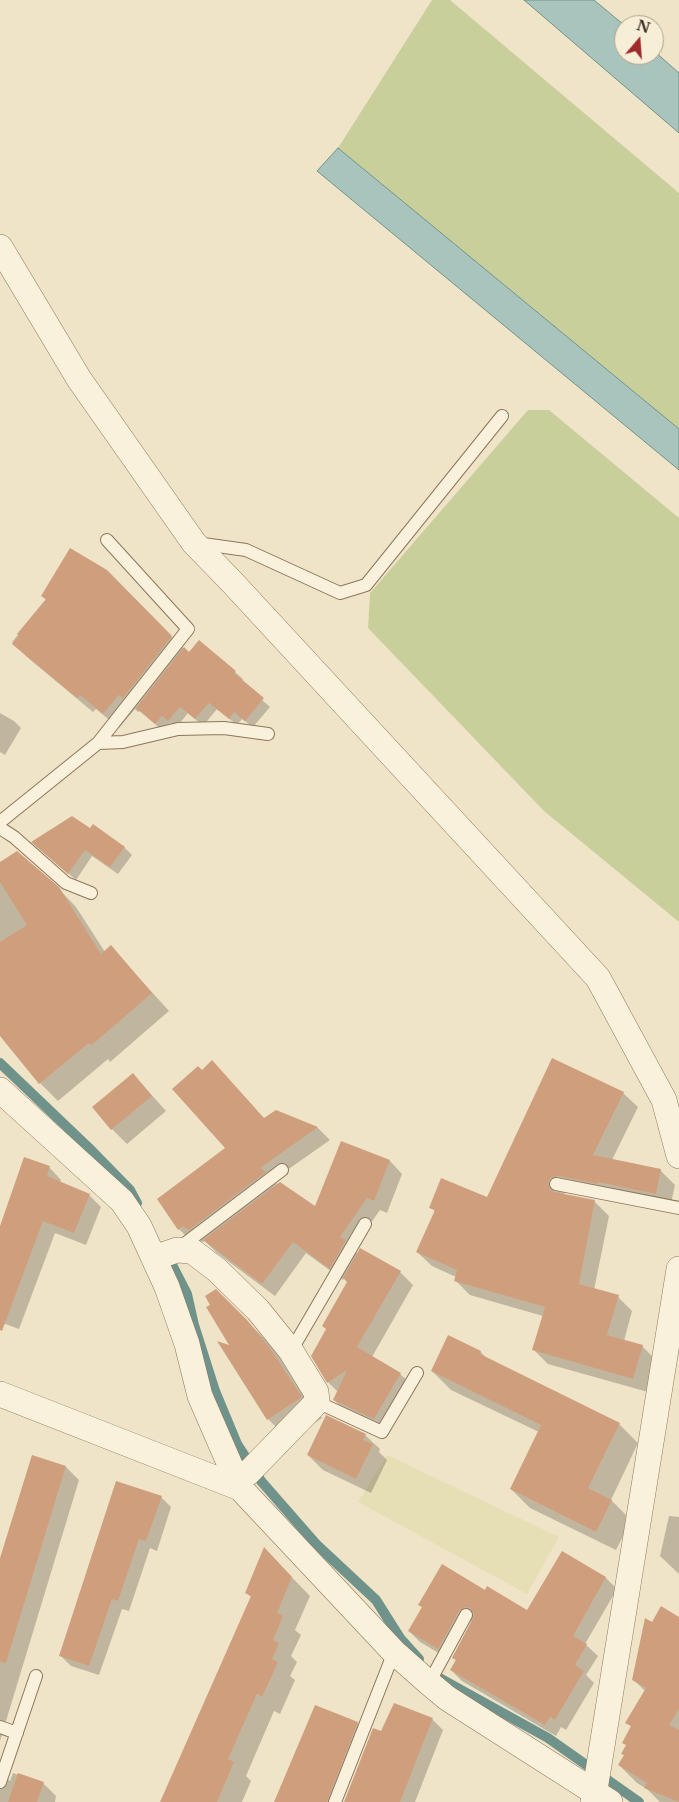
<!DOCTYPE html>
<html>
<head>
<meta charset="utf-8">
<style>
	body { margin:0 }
	#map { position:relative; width:679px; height:1802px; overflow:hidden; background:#f0e4c8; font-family:"Libre Baskerville",serif }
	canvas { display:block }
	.north { position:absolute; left:614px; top:15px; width:50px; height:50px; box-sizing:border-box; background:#f7eed8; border:1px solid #ada18e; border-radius:50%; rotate:18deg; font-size:14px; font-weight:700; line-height:20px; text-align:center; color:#3d2e20 }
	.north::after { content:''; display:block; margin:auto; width:18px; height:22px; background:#9e2a2b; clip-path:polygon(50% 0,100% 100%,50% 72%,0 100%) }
</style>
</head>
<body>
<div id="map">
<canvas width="679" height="1802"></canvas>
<div class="north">N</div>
</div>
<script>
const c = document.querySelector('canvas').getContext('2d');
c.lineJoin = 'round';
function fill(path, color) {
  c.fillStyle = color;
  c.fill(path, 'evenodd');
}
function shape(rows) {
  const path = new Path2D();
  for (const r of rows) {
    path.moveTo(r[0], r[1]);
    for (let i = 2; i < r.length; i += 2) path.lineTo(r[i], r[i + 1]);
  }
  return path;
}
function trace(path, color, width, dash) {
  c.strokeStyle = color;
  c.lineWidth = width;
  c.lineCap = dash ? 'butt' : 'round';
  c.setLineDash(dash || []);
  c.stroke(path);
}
fill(shape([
	[387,1455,559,1537,527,1594,358,1502]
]), '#e6deb5');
fill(shape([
	[432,0,450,0,679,193,679,429,338,148],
	[528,410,549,410,679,518,679,922,544,811,368,628,370,593]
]), '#c9cf9b');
const water = shape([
	[524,0,594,0,624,25,624,55,654,55,654,51,679,73,679,133,524,0],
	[338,148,679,429,679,470,317,171,338,148]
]);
fill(water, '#a9c4bc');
trace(water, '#6f938a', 1);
fill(shape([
	[107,571,189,654,199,642,235,672,243,679,241,681,270,707,253,727,242,719,237,725,217,709,203,726,188,713,176,728,170,723,163,731,140,711,138,712,135,709,119,728,96,709,93,712,27,657,12,642,46,600,42,596],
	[0,713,14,721,21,728,5,755,0,752],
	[91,830,124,847,132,855,118,874,92,856,76,880,40,849],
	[0,863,58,888,76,907,105,952,111,947,169,1011,110,1062,108,1059,58,1101,40,1083,0,1034],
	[133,1074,166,1111,127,1144,112,1129],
	[623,1093,638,1107,612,1160,660,1170,675,1185,670,1208,573,1190,565,1193,563,1195,594,1201,609,1216,594,1290,618,1297,632,1311,624,1341,642,1346,657,1361,648,1392,548,1364,534,1350,543,1316,470,1295,455,1280,456,1277,432,1266,417,1252,435,1212,431,1207,488,1198],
	[276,1111,318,1128,330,1140,273,1180,278,1185,316,1208,342,1143,390,1161,402,1174,387,1213,380,1210,352,1249,358,1254,400,1272,413,1285,372,1357,400,1374,413,1386,387,1432,347,1413,334,1400,338,1392,328,1382,327,1330,349,1282,344,1278,343,1280,306,1253,275,1296,217,1253,205,1241,202,1242,197,1238,192,1242,179,1229,158,1199],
	[49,1167,61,1180,60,1183,89,1195,101,1207,86,1245,55,1233,19,1329,0,1322,0,1230],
	[216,1291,268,1342,291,1371,322,1418,289,1440,268,1419,212,1305],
	[481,1352,487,1359,619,1424,638,1443,611,1500,631,1520,616,1550,530,1508,511,1489,539,1432,451,1390,432,1371],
	[365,1435,380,1449,379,1452,387,1460,371,1493,323,1470,308,1455],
	[32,1456,66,1467,79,1480,0,1741,0,1562],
	[161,1497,171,1507,157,1551,150,1548,129,1611,122,1609,99,1675,71,1666,60,1655],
	[669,1516,679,1517,679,1574,660,1556],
	[562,1552,606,1578,617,1589,585,1644,598,1656,586,1675,594,1683,566,1730,561,1727,556,1736,462,1681,451,1670,475,1619,470,1622,449,1659,420,1642,409,1631,423,1608,419,1605,485,1591,527,1611],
	[282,1567,310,1596,295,1630,301,1635,291,1656,297,1662,290,1676,295,1680,280,1714,274,1711,246,1776,251,1781,242,1802,161,1802,252,1598,247,1593],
	[679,1618,679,1802,660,1802,647,1789,637,1783,619,1765,625,1756,627,1746,623,1742,632,1727,627,1722,645,1691,633,1679,652,1624],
	[432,1719,443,1730,415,1802,345,1802,382,1733],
	[357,1723,368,1734,341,1802,276,1802],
	[0,1771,10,1781,13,1773,43,1783,56,1796,55,1802,0,1802]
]), '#0003');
trace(shape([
	[0,1063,89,1148,130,1190,137,1203],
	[166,1253,187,1294,194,1325,215,1391,237,1444,261,1481,317,1545,376,1600,400,1638,419,1659],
	[436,1676,548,1738,639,1802]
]), '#6f938a', 10);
fill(shape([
	[70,548,107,570,172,636,123,698,119,695,103,714,80,695,77,698,12,644,19,636,17,634,46,599,41,596],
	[199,640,236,671,234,673,264,698,245,721,234,712,229,719,209,703,195,719,180,707,168,721,162,716,155,724,136,708,184,647,189,652],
	[72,816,90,828,93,824,125,847,110,867,85,850,68,874,31,842],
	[17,851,59,887,101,954,111,945,152,993,92,1045,89,1043,39,1084,0,1036,0,942,27,925,0,882,0,862],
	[552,1058,624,1092,593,1155,661,1169,656,1194,598,1182,598,1184,558,1176,550,1178,548,1183,550,1190,554,1192,595,1200,579,1284,619,1295,607,1335,643,1345,633,1379,532,1350,545,1307,454,1281,457,1270,416,1252,435,1210,429,1208,441,1178,487,1197],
	[212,1060,264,1118,276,1110,318,1127,260,1168,266,1172,189,1230,183,1226,178,1230,157,1199,225,1148,172,1089,198,1066,202,1070],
	[133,1073,152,1096,111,1130,92,1107],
	[341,1141,390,1160,374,1201,367,1198,340,1237,346,1240,330,1269,293,1242,262,1284,203,1240,280,1182,315,1206],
	[24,1157,50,1166,47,1176,90,1194,74,1233,43,1221,2,1331,0,1330,0,1226],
	[360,1248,401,1271,357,1347,401,1373,374,1419,333,1400,347,1370,327,1383,311,1356,326,1329,322,1326,347,1282,343,1278],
	[216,1289,247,1320,270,1348,302,1397,267,1420,217,1341,229,1345,206,1307,210,1305,205,1296],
	[448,1335,481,1351,480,1354,620,1423,588,1488,612,1500,596,1532,510,1489,541,1425,431,1371],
	[326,1415,366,1434,363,1440,373,1444,356,1479,307,1455],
	[32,1455,66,1466,6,1663,0,1662,0,1558],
	[116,1481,162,1496,146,1541,139,1539,118,1601,112,1599,89,1666,59,1656],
	[264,1547,292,1577,277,1613,283,1616,273,1640,279,1643,272,1659,278,1662,262,1697,257,1694,228,1759,234,1762,217,1802,160,1802,251,1596,245,1593],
	[562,1551,606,1577,573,1636,587,1644,575,1665,584,1671,555,1720,550,1717,545,1725,450,1670,456,1660,452,1658,473,1618,474,1614,470,1608,465,1607,459,1611,438,1649,408,1631,422,1607,418,1605,442,1564,485,1590,487,1586,527,1610],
	[661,1606,679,1617,679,1709,669,1725,679,1730,679,1802,644,1788,647,1783,618,1765,624,1755,621,1754,626,1745,622,1743,631,1726,625,1723,646,1688,632,1680,645,1618,652,1622],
	[394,1703,433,1718,400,1802,344,1802,373,1728,381,1731],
	[315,1705,358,1722,327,1802,274,1802],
	[18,1773,44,1782,37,1802,8,1802]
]), '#cf9f7d');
const lane = shape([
	[196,543,246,550,340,593,366,585,502,416],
	[98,743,123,742,178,729,224,728,268,734],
	[0,822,98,743,188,629,107,540],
	[0,828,14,837,66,883,91,893],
	[556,1184,679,1208],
	[179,1248,282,1170],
	[291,1351,365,1224],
	[317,1402,382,1432,417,1373],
	[429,1683,466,1615],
	[0,1727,17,1733],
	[0,1782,36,1676],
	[335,1802,394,1652]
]);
const street = shape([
	[0,247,79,379,194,543,231,581,598,978,664,1100,679,1156],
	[0,1090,122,1201,139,1226,167,1287,187,1344,200,1396,240,1488,394,1652,429,1683,447,1698,610,1802],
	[154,1258,177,1250,192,1251,217,1270,258,1310,291,1351,316,1392,317,1402,248,1473,237,1481],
	[0,1394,240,1488],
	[593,1802,679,1269]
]);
trace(lane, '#8d765c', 14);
trace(street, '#8d765c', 26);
trace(lane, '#faf1dc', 12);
trace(street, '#faf1dc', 25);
</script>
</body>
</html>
